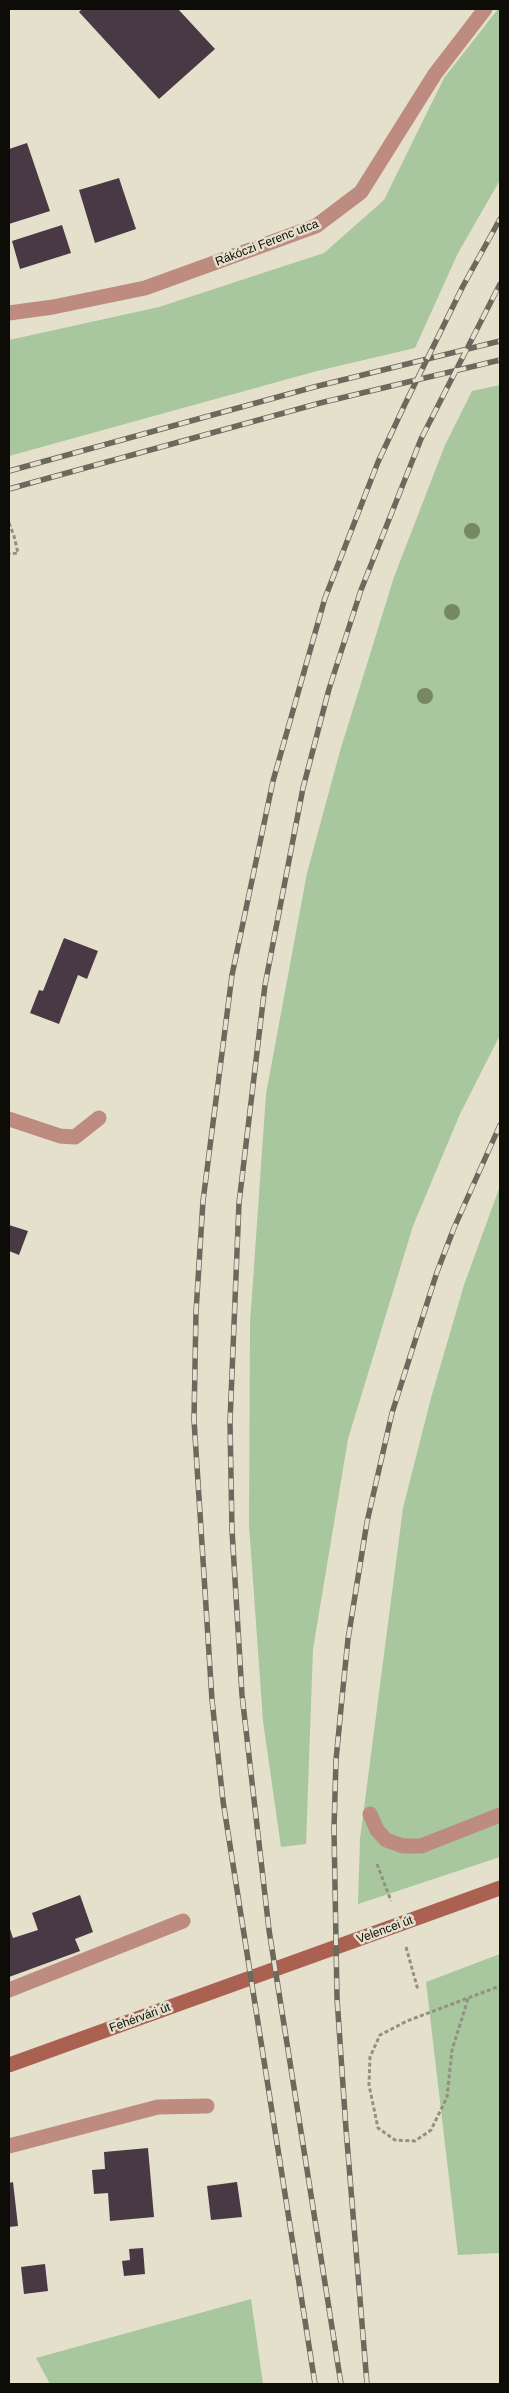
<!DOCTYPE html>
<html>
<head>
<meta charset="utf-8">
<style>
	body { margin:0 }
	#map { position:relative; width:509px; height:2393px; overflow:hidden; background:#e4e0cc; font-family:Helvetica,sans-serif }
	canvas { display:block }
	.frame { position:absolute; inset:0; border:10px solid #0d0c06; pointer-events:none }
</style>
</head>
<body>
<div id="map">
<canvas width="509" height="2393"></canvas>
<div class="frame"></div>
</div>
<script>
const c = document.querySelector('canvas').getContext('2d');
c.lineJoin = 'round';
function fill(path, color) {
  c.fillStyle = color;
  c.fill(path, 'evenodd');
}
function shape(rows) {
  const path = new Path2D();
  for (const r of rows) {
    path.moveTo(r[0], r[1]);
    for (let i = 2; i < r.length; i += 2) path.lineTo(r[i], r[i + 1]);
  }
  return path;
}
function trace(path, color, width, dash) {
  c.strokeStyle = color;
  c.lineWidth = width;
  c.lineCap = dash ? 'butt' : 'round';
  c.setLineDash(dash || []);
  c.stroke(path);
}
function write(font, color, halo, rows, align = 'center') {
  c.font = font + ' Helvetica,sans-serif';
  c.lineWidth = 5;
  c.setLineDash([]);
  c.textBaseline = 'middle';
  c.strokeStyle = halo;
  c.fillStyle = color;
  for (const [text, x, y, turn = 0] of rows) {
    c.save();
    c.translate(x, y);
    c.rotate((+turn || 0) * Math.PI / 180);
    c.textAlign = isNaN(turn) ? turn : align;
    if (halo) c.strokeText(text, 0, 0);
    c.fillText(text, 0, 0);
    c.restore();
  }
}
fill(shape([
	[498,9,500,9,500,180,458,253,415,348,317,371,9,456,9,340,159,307,324,253,384,200,444,78],
	[500,385,500,1035,460,1114,413,1226,348,1439,313,1649,306,1844,281,1847,263,1721,249,1525,250,1323,266,1094,307,873,340,751,394,577,445,445,472,391],
	[500,1186,500,1857,358,1904,360,1839,403,1508,431,1398,464,1285],
	[500,1954,500,2253,458,2255,426,1982],
	[251,2299,263,2384,50,2384,36,2358]
]), '#a8c79e');
fill(shape([
	[82,9,178,9,215,49,159,99,79,12],
	[27,143,50,211,9,224,9,149],
	[119,178,136,229,95,243,79,190],
	[62,225,71,253,20,269,12,241],
	[64,938,98,951,87,979,78,975,59,1024,30,1013,39,990,43,991],
	[9,1225,28,1231,19,1255,9,1251],
	[80,1895,93,1932,75,1939,80,1951,9,1977,9,1926,13,1938,38,1930,32,1913],
	[148,2148,154,2217,110,2221,108,2193,94,2194,92,2170,105,2169,104,2152],
	[13,2182,18,2226,9,2227,9,2183],
	[237,2182,242,2217,211,2220,207,2186],
	[143,2248,145,2274,124,2276,122,2261,130,2260,129,2249],
	[45,2264,48,2291,24,2294,21,2267]
]), '#483944');
trace(shape([
	[9,523,14,536,18,553,9,554],
	[377,1864,391,1901],
	[406,1947,418,1990],
	[468,1999,452,2050,447,2097,431,2130,415,2141,395,2140,378,2128,369,2085,370,2057,380,2035,407,2021,500,1986]
]), '#939082', 3, [4, 2.5]);
trace(shape([
	[9,313,53,307,145,288,316,226,361,192,435,74,485,9],
	[9,1119,60,1136,75,1137,99,1118],
	[370,1814,377,1830,386,1840,403,1846,421,1846,500,1815],
	[9,1990,183,1921],
	[9,2146,158,2107,207,2106]
]), '#be8b80', 15);
trace(shape([
	[9,2065,500,1888]
]), '#aa6152', 15);
const rail = shape([
	[9,471,314,387,500,341],
	[9,489,320,403,500,360],
	[315,2384,223,1801,212,1700,194,1420,196,1312,203,1201,232,975,273,781,325,598,378,462,405,404,463,286,500,219],
	[341,2384,269,1930,242,1695,232,1530,230,1422,239,1203,265,985,303,788,329,689,361,590,421,439,500,284],
	[367,2384,346,2129,337,1998,334,1829,336,1760,342,1698,348,1639,367,1522,392,1413,437,1272,454,1228,500,1125]
]);
trace(rail, '#6b695d', 5.5);
trace(rail, '#e4e0cc', 4, [11]);
c.fillStyle = '#758861';
for (const [x, y] of [
	[472,531],
	[452,612],
	[425,696]
]) {
  c.beginPath();
  c.arc(x, y, 8, 0, 2 * Math.PI);
  c.fill();
}
write('12px', '#0d0c06', '#e4e0cc', [
	["Rákóczi Ferenc utca",267,243,-21],
	["Velencei út",385,1930,-20],
	["Fehérvári út",140,2018,-20]
]);
</script>
</body>
</html>
